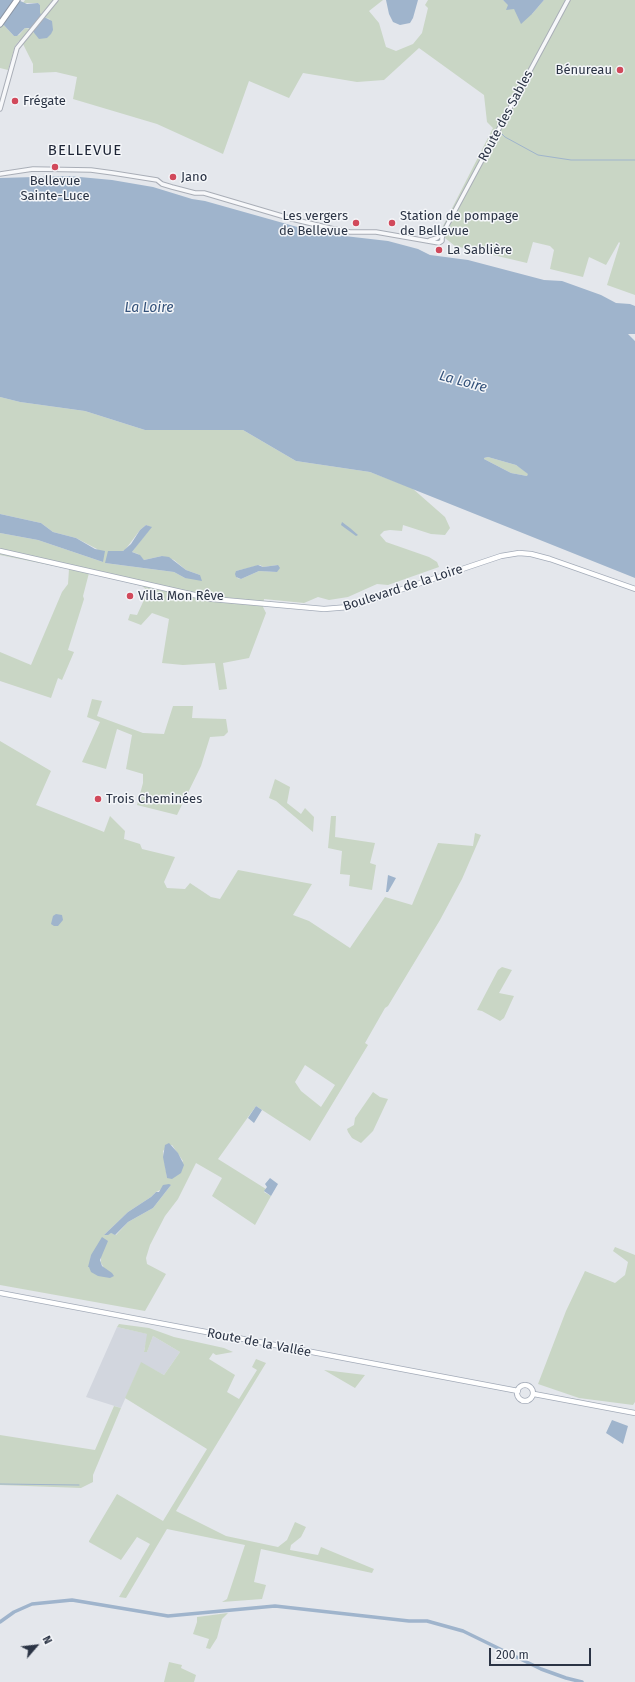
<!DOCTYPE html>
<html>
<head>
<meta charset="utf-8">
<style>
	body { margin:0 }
	#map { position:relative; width:635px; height:1682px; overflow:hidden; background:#e4e7ec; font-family:"Fira Sans",sans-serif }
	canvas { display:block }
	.north { position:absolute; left:16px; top:1626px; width:40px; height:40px; -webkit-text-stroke:3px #f4f6f9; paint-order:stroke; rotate:62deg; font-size:11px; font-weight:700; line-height:16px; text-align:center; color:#2b3445 }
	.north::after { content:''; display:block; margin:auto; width:14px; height:18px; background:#2b3445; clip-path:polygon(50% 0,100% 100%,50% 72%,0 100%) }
	.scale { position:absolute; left:489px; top:1648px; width:102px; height:18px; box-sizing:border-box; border:2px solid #2b3445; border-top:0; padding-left:5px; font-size:12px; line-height:14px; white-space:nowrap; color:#2b3445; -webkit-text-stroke:3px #f4f6f9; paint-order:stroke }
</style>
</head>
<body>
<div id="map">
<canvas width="635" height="1682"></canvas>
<div class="north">N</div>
<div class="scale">200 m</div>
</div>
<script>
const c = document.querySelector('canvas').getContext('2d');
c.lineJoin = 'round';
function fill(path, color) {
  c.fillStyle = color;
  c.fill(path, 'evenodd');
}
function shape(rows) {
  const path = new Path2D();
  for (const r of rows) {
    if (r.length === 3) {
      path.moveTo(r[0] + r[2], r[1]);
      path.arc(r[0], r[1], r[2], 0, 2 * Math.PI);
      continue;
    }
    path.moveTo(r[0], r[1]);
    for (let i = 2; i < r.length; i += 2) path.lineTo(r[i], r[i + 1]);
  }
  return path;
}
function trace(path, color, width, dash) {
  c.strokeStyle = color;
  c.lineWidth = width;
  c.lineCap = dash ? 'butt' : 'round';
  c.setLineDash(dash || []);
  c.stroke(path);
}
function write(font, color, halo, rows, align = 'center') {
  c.font = font + ' "Fira Sans",sans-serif';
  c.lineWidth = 3;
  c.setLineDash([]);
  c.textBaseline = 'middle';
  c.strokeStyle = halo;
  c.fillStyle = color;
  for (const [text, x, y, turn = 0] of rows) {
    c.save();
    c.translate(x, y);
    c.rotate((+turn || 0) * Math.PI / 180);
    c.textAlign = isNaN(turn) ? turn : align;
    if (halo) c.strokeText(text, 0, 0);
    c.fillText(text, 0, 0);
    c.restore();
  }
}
fill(shape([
	[117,1327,148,1334,144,1351,147,1352,153,1336,180,1352,164,1375,141,1363,121,1408,86,1397]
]), '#d2d6de');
fill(shape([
	[25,0,383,0,369,11,379,23,386,47,396,51,413,44,422,33,428,8,425,5,428,0,503,0,514,9,532,14,544,0,635,0,635,295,607,285,620,243,619,242,606,265,589,257,583,277,550,269,554,250,550,246,533,242,527,263,455,246,445,238,442,228,493,128,487,122,484,95,419,48,384,80,357,82,303,73,289,98,249,81,223,154,157,124,73,99,77,77,56,72,33,73,33,64,23,44,19,41,15,46,8,70,0,68,0,21,14,36,19,35,25,28,31,29,34,33,50,19,45,18,40,14,40,5,38,3,23,3],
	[0,397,20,402,85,411,145,430,243,430,296,461,370,472,412,488,445,517,450,528,445,535,431,534,403,525,402,531,390,530,384,531,380,535,386,542,429,557,437,562,439,567,388,585,377,584,348,597,329,600,318,597,304,603,264,599,263,607,266,613,249,658,223,663,227,689,219,690,215,663,183,665,162,663,169,619,152,613,141,625,128,620,130,614,137,615,143,602,147,590,142,586,89,573,83,596,84,599,68,650,74,652,62,680,58,678,51,698,0,681,0,652,31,665,62,592,68,584,69,569,0,555,0,533,38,540,103,562,97,549,76,538,53,532,41,523,0,514],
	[146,525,151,527,132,552,138,554,144,560,162,556,174,560,186,570,200,575,185,578,174,572,105,563,120,552,125,550,140,530],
	[260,565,263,567,278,565,277,572,259,571,241,579,237,578,236,571],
	[488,457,516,465,529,474,527,476,511,473,484,459,484,458],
	[92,699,102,701,97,716,143,733,164,734,173,706,193,706,192,718,226,719,228,732,224,736,210,737,201,766,177,815,137,805,143,783,143,774,126,769,132,735,117,729,106,769,82,762,100,722,87,717],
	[0,741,51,771,36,805,104,832,110,816,125,831,124,839,140,844,142,849,175,857,164,882,167,888,185,889,190,883,211,897,220,899,238,870,312,884,293,915,309,921,350,948,385,897,412,905,438,843,473,846,475,833,481,835,462,879,440,920,388,1006,385,1008,365,1043,368,1045,310,1141,256,1106,218,1159,266,1189,264,1192,271,1196,255,1225,212,1196,222,1178,196,1163,178,1199,165,1216,150,1245,146,1258,147,1264,166,1274,145,1311,0,1285],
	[305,1065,335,1085,321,1107,301,1091,295,1082],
	[172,1145,183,1161,167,1178,163,1151,165,1149],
	[171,1185,153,1208,128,1222,116,1235,111,1233,104,1235,128,1212,151,1197,156,1192],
	[91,1255,101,1257,101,1263,104,1268,90,1263],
	[275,779,290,787,287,803,301,814,305,808,314,817,313,832,276,801,269,798],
	[331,816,336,816,335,837,375,843,370,863,376,865,372,890,349,886,350,875,340,874,342,851,328,848],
	[502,967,512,970,499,993,514,996,504,1018,500,1021,482,1011,477,1010,498,970],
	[373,1092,380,1097,388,1099,373,1131,361,1143,352,1138,348,1132,347,1129,354,1125,355,1118],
	[615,1247,635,1255,635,1402,633,1405,579,1398,538,1384,566,1311,585,1271,615,1283,625,1275,628,1262,613,1251],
	[119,1324,149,1328,174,1337,224,1348,233,1352,216,1355,213,1353,209,1359,235,1375,227,1392,239,1399,257,1370,252,1367,256,1359,266,1363,176,1511,226,1536,278,1547,287,1540,295,1522,306,1527,301,1537,291,1545,290,1550,318,1555,321,1547,374,1569,372,1573,261,1549,254,1582,266,1585,262,1599,222,1602,227,1599,245,1545,167,1529,126,1598,119,1597,150,1544,137,1537,121,1560,89,1542,89,1541,117,1494,163,1521,207,1449,125,1398,141,1362,164,1375,180,1352,153,1336,147,1352,144,1352,147,1334,117,1327],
	[324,1370,365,1375,355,1388],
	[114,1406,121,1408,93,1475,93,1482,81,1488,0,1485,0,1435,95,1450],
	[228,1613,222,1619,217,1638,210,1649,206,1648,209,1639,193,1634,197,1622,197,1617],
	[169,1662,182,1665,181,1668,196,1675,194,1682,164,1682]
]), '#c9d6c5');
fill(shape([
	[0,0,18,0,27,4,38,3,40,5,40,13,42,16,52,21,53,30,51,34,47,38,39,39,31,29,28,28,25,28,17,36,14,36,0,21],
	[386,0,418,0,413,18,410,23,400,25,393,22,389,14],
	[503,0,544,0,532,14,521,24,514,9,506,10,508,5],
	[69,176,112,180,153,187,192,199,205,201,308,230,327,234,388,241,418,249,430,255,468,260,544,280,562,281,601,295,616,303,630,304,635,306,635,334,628,334,635,341,635,578,370,472,296,461,243,430,145,430,85,411,20,402,0,397,0,178],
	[488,457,516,465,528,474,527,476,511,473,484,459,484,458],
	[0,514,41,523,53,532,76,538,95,549,105,551,103,562,38,540,0,533],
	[342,522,350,528,358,535,356,536,345,528,341,525],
	[146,525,152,527,132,552,140,555,144,560,162,556,169,557,186,570,200,575,202,581,185,578,174,572,105,563,108,551,123,551,131,544,140,530],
	[258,565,263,567,278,565,280,568,277,572,259,571,241,579,236,577,235,574,236,571],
	[388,875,396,878,388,892,386,892],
	[56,914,62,915,63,920,58,926,54,926,51,924,53,916],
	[256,1106,262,1110,254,1123,248,1118],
	[169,1143,178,1153,184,1165,181,1173,172,1179,167,1178,163,1157,165,1145],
	[270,1178,278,1184,271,1196,264,1191,267,1187,265,1184],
	[169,1184,171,1185,153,1208,128,1222,115,1235,111,1233,108,1235,104,1235,128,1212,151,1197,156,1192,159,1192,163,1185],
	[102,1237,108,1241,100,1260,102,1266,112,1273,114,1276,110,1278,98,1276,91,1272,89,1267,88,1267,91,1255],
	[612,1420,628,1426,623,1444,606,1433]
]), '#9fb4cc');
trace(shape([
	[500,132,505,137,538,155,571,160,635,160],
	[0,1484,79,1485]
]), '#9fb4cc', 1);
trace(shape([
	[0,1622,14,1612,32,1604,72,1600,168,1616,275,1606,409,1621,427,1621,463,1631,541,1669,566,1678,582,1682]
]), '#9fb4cc', 3.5);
const minor = shape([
	[0,109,17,48,56,0],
	[0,174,33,169,91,170,113,173,157,180,162,184,172,187,195,193,204,193,292,219,334,229,350,232,376,232,439,243,442,241,442,238],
	[442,238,444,231,568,0],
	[430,240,437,238,443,232]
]);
const major = shape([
	[0,551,212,599,324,609,349,607,501,556,519,553,531,554,550,559,635,589],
	[0,1293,518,1391],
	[525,1393,8],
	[534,1394,635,1413]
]);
const highway = shape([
	[0,24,17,0]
]);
trace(minor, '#a9aeb7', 5.5);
trace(major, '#a3abb8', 6);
trace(highway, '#8b94a3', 7);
trace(minor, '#f7f8fa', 3.5);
trace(major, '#fff', 4.5);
trace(highway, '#fff', 5);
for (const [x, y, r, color] of [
	[620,70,4,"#d1495b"],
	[15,101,4,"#d1495b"],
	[55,167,4,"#d1495b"],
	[173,177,4,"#d1495b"],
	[356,223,4,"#d1495b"],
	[392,223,4,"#d1495b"],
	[439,250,4,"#d1495b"],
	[130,596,4,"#d1495b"],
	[98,799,4,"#d1495b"]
]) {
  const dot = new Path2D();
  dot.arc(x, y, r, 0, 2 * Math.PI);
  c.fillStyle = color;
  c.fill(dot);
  trace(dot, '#f4f6f9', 1.5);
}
write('13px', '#2b3445', '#f4f6f9', [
	["Bénureau",612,70,"right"],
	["Frégate",23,101],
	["Jano",181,177],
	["Bellevue",55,181,"center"],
	["Sainte-Luce",55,196,"center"],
	["Les vergers",348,216,"right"],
	["de Bellevue",348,231,"right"],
	["Station de pompage",400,216],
	["de Bellevue",400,231],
	["La Sablière",447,250],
	["Villa Mon Rêve",138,596],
	["Trois Cheminées",106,799]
], 'left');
write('13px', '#2b3445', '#f4f6f9', [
	["Route des Sables",506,116,-62],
	["Boulevard de la Loire",403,588,-18],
	["Route de la Vallée",259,1343,11]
]);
write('italic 14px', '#34527a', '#f4f6f9', [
	["La Loire",149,308],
	["La Loire",463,382,15]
]);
c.letterSpacing = '1px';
write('15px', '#1d2536', '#f4f6f9', [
	["BELLEVUE",85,151]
]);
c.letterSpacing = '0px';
</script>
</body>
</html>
